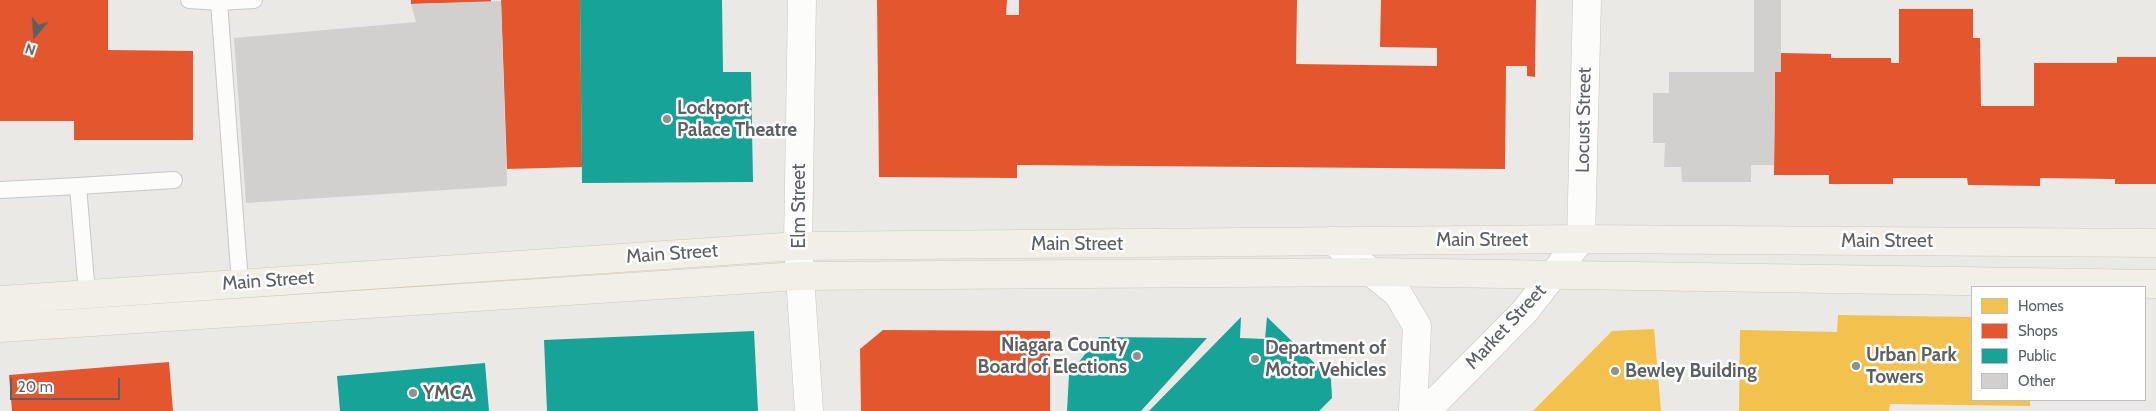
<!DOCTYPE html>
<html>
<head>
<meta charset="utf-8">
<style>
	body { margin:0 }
	#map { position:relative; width:2156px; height:411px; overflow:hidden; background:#ebe9e6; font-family:Cabin,sans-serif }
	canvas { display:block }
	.legend { position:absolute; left:1971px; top:286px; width:175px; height:115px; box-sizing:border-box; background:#fff; border:1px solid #bebfc1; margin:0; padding:6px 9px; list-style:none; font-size:15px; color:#5c6063 }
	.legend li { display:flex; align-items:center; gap:10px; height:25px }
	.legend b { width:25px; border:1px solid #bebfc1 }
	.north { position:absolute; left:10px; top:10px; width:50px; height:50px; -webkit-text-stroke:4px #fff; paint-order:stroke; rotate:198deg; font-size:14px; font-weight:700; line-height:20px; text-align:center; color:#5c6063 }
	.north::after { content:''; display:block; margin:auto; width:18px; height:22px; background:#5c6063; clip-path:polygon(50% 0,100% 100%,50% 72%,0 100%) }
	.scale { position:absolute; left:10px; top:378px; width:110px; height:22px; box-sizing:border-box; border:2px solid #5c6063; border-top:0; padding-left:6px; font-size:15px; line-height:18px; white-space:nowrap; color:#5c6063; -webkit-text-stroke:4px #fff; paint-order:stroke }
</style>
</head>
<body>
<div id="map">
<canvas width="2156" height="411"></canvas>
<ul class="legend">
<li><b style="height:14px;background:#f2c14e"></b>Homes</li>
<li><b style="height:14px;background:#e4572e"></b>Shops</li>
<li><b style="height:14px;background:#17a398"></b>Public</li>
<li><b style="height:14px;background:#d2d0cf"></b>Other</li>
</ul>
<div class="north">N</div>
<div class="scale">20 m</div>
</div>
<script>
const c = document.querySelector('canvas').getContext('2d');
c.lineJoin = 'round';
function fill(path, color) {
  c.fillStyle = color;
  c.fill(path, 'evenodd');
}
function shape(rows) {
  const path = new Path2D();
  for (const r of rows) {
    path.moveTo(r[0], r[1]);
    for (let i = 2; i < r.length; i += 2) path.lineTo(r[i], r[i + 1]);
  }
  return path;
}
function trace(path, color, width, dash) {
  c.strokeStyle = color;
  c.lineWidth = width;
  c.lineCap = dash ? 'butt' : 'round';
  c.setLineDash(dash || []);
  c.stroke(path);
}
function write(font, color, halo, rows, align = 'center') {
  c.font = font + ' Cabin,sans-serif';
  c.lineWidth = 5;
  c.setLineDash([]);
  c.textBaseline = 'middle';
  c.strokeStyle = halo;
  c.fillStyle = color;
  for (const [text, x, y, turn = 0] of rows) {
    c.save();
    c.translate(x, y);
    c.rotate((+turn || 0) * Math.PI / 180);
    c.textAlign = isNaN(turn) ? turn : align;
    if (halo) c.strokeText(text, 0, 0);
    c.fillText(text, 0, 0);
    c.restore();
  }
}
fill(shape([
	[1838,315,1972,317,1972,400,2030,400,2030,406,1890,404,1889,411,1739,411,1740,330,1837,332],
	[1654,329,1661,411,1533,411,1612,331]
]), '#f2c14e');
fill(shape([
	[0,0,108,0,108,50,193,51,193,140,74,140,74,121,0,121],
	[411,0,491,0,491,2,411,4],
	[501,0,580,0,582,167,507,169],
	[877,0,1007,0,1006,15,1019,15,1019,0,1297,0,1296,64,1437,66,1437,48,1380,47,1381,0,1536,0,1535,77,1527,76,1527,66,1506,66,1505,169,1017,165,1017,178,879,177],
	[1899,9,1973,9,1973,38,1980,38,1981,106,2034,106,2034,63,2117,63,2117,57,2156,57,2156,184,2115,184,2115,179,2040,178,2040,186,1968,185,1967,178,1893,178,1893,184,1829,184,1829,175,1774,175,1775,72,1781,72,1781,53,1831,54,1831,58,1891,58,1891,63,1899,63],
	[883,330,1050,331,1050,411,861,411,860,349],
	[169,362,173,411,12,411,9,375]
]), '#e4572e');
fill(shape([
	[580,0,722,0,723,72,751,72,753,182,582,183],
	[1241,317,1240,338,1265,339,1267,317,1331,379,1332,398,1319,411,1149,411],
	[754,331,758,411,547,411,544,340],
	[1099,337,1207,338,1141,411,1067,411,1069,374],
	[485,363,489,411,340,411,337,376]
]), '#17a398');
fill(shape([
	[1754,0,1781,0,1781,72,1775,72,1774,165,1751,165,1751,182,1682,182,1681,167,1664,167,1665,143,1653,143,1653,93,1669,93,1669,72,1754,72],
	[501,1,507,186,246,203,234,38,416,22,411,4]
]), '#d2d0cf');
const lane = shape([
	[189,0,219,2],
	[78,186,174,180],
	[0,190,78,186,87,294],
	[240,283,219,2,254,0]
]);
const street = shape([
	[802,0,798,246,809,411]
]);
const secondary = shape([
	[1333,241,1398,294,1417,326,1413,411],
	[1426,411,1525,311,1581,239,1587,0]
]);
const primary = shape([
	[0,300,798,246,1581,239,2156,243],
	[0,328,799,276,1373,272,2156,284]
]);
trace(lane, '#c8c7c6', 18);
trace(street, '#c8c7c6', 29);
trace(secondary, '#c5c6c6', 29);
trace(primary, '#d1c7b7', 29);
trace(lane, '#fcfcfb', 16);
trace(street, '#fcfcfb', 28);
trace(secondary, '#fcfcfb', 28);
trace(primary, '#f2efe8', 28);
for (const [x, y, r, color] of [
	[667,119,5,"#8e9091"],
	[1137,356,5,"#8e9091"],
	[1255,359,5,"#8e9091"],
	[1856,366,5,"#8e9091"],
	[1615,371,5,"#8e9091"],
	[413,393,5,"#8e9091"]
]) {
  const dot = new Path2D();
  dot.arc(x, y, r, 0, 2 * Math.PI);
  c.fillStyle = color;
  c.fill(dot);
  trace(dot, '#fff', 2);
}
write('bold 19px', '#5c6063', '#fff', [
	["Lockport",677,108],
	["Palace Theatre",677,130],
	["Niagara County",1127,345,"right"],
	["Board of Elections",1127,367,"right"],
	["Department of",1265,348],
	["Motor Vehicles",1265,370],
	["Urban Park",1866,355],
	["Towers",1866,377],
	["Bewley Building",1625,371],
	["YMCA",423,393]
], 'left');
write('19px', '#5c6063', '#fff', [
	["Locust Street",1584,120,-89],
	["Elm Street",799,206,-90],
	["Main Street",1482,240],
	["Main Street",1887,241],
	["Main Street",1077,244],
	["Main Street",672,254,-4],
	["Main Street",268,281,-4],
	["Market Street",1506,327,-47]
]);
</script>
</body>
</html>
